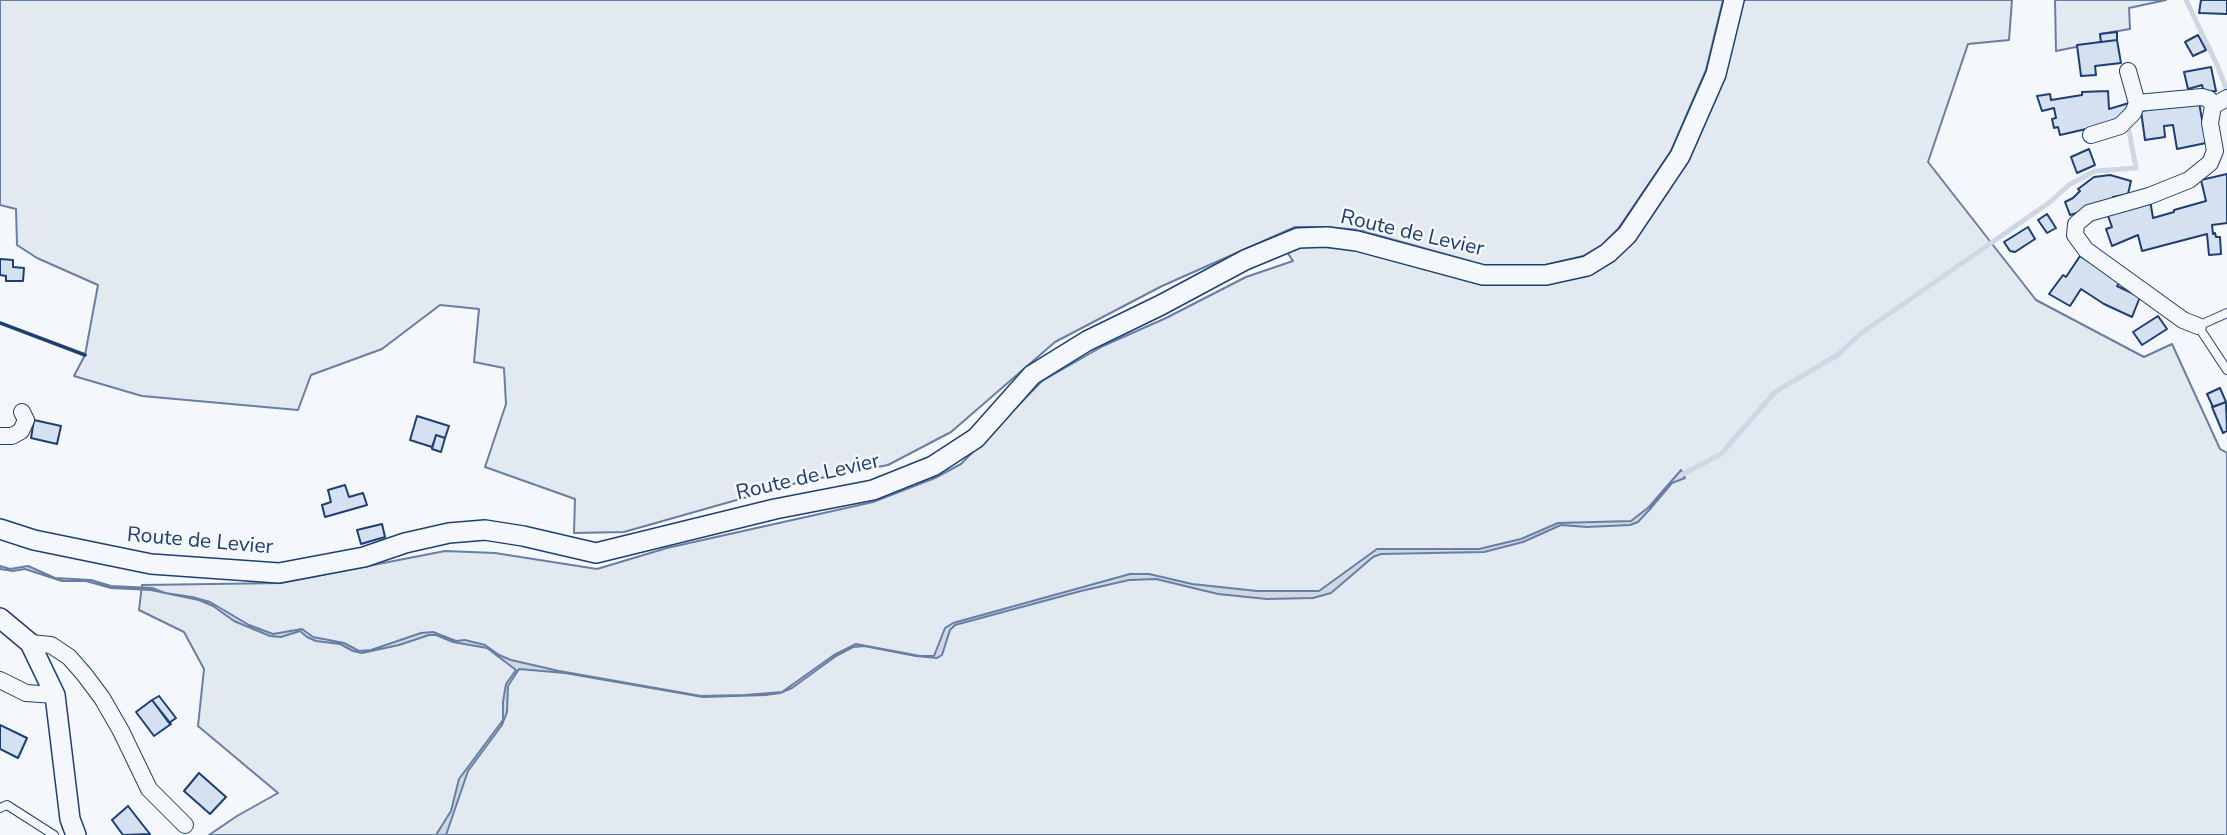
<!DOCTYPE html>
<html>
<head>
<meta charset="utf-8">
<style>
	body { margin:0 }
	canvas { display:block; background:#f4f7fb }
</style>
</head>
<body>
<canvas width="2227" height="835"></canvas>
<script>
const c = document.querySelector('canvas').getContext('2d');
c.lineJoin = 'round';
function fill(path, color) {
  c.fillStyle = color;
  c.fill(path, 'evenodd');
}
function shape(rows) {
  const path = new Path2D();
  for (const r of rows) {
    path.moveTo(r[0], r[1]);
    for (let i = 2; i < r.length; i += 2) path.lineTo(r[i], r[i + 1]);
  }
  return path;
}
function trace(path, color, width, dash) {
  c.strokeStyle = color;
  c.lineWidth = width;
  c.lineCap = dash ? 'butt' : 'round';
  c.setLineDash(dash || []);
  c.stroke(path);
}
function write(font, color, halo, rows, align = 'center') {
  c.font = font + ' "Nunito Sans",sans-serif';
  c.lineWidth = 5;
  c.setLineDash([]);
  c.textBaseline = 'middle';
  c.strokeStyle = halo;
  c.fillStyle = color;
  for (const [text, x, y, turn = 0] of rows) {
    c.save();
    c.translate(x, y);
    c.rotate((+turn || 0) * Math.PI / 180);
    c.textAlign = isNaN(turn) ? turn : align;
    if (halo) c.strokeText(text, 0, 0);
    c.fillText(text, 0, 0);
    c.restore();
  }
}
const green = shape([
	[0,0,1723,0,1706,70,1671,151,1618,229,1602,245,1583,256,1545,265,1484,265,1359,230,1327,227,1295,227,1162,286,1055,342,951,432,888,465,800,482,624,532,574,533,575,499,485,467,506,404,504,368,474,362,479,309,440,305,382,349,311,375,298,410,142,396,74,376,85,355,98,285,37,258,17,245,16,209,0,205,0,0],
	[1743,0,2012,0,2009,40,1968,44,1928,162,2036,300,2144,357,2172,344,2220,449,2227,453,2227,835,209,835,237,816,278,793,198,726,204,669,184,632,139,610,142,585,281,583,445,551,495,553,597,569,667,548,873,502,935,478,961,464,1042,381,1103,346,1166,318,1246,277,1293,261,1287,252,1299,247,1326,247,1355,250,1482,285,1547,284,1590,275,1614,261,1634,241,1743,0],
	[2055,0,2166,0,2129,8,2130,29,2100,34,2101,42,2056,51,2055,0]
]);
fill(green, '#e3e9f0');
trace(green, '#687fa3', 2);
const water = shape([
	[1681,470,1685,478,1672,483,1650,509,1638,522,1630,525,1587,527,1561,525,1523,542,1484,552,1381,554,1373,557,1331,593,1313,598,1267,599,1218,594,1156,579,1129,580,1081,591,955,625,950,630,942,655,937,658,916,656,864,646,853,647,836,656,792,688,780,693,766,695,703,697,565,673,519,669,508,686,507,712,502,725,468,771,446,835,436,835,451,811,459,779,503,720,503,702,506,684,516,670,487,648,453,642,436,635,429,635,399,645,362,653,353,651,340,644,316,641,307,637,300,631,281,637,270,636,234,621,213,606,199,600,151,590,111,588,86,581,62,581,25,569,13,571,0,569,0,566,10,569,28,566,55,578,91,580,111,586,152,588,165,593,192,597,210,602,249,625,273,634,302,629,313,637,344,643,359,651,371,650,421,633,433,632,456,641,465,640,485,645,499,655,511,660,559,671,701,696,745,695,782,692,834,655,856,644,920,656,934,656,945,628,953,623,1130,574,1149,574,1192,584,1257,591,1319,591,1377,549,1479,549,1521,539,1558,523,1631,521,1649,507,1681,470]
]);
fill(water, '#cfd7e4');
trace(water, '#687fa3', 2);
trace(shape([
	[2186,0,2218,67,2227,91],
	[1683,474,1721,454,1775,392,1839,354,1860,334,2050,202,2069,185,2095,171,2136,168,2129,131]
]), '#cfd7e4', 5);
const building = shape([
	[2201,0,2227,0,2227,14,2199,13,2201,0],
	[2117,32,2117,40,2101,42,2100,34,2117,32],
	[2198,35,2206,50,2193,56,2185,42,2198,35],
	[2117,40,2121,63,2095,66,2096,75,2081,76,2077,45,2117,40],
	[2211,67,2216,91,2204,92,2202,85,2188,89,2184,72,2211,67],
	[2108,91,2109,109,2129,103,2129,114,2121,121,2060,135,2058,127,2054,128,2052,119,2056,118,2054,108,2042,111,2037,96,2050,94,2051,100,2082,95,2082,92,2108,91],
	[2199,102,2206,143,2177,149,2173,125,2164,126,2165,137,2145,140,2141,111,2199,102],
	[2089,149,2095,165,2077,173,2071,157,2089,149],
	[2227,174,2227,223,2212,225,2213,234,2215,233,2216,237,2220,237,2221,254,2209,255,2207,234,2142,251,2138,235,2112,246,2106,229,2112,227,2107,213,2150,200,2153,218,2174,212,2174,210,2206,201,2201,180,2227,174],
	[2110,175,2131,181,2128,194,2113,197,2114,202,2070,215,2065,202,2073,198,2080,191,2078,189,2094,177,2110,175],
	[2047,214,2056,228,2047,233,2038,220,2047,214],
	[2028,227,2035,239,2015,252,2010,251,2004,242,2028,227],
	[2080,256,2120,282,2117,286,2140,297,2132,317,2104,304,2081,289,2070,306,2049,294,2063,275,2066,277,2080,256],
	[0,259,13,260,13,267,24,268,23,281,6,281,6,276,0,275,0,259],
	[2158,316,2167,329,2142,345,2133,332,2158,316],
	[2220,388,2226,402,2213,407,2207,394,2220,388],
	[2226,402,2227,431,2223,433,2212,407,2226,402],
	[417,416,449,426,445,438,436,435,432,447,410,440,417,416],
	[34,420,61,426,57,444,31,438,34,420],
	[436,435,445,438,441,452,432,449,436,435],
	[345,485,349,497,363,493,367,505,325,517,322,505,331,502,328,490,345,485],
	[382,524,385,537,361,544,357,530,382,524],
	[159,696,176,718,169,723,152,700,159,696],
	[152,700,171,724,154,736,136,712,152,700],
	[0,725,27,738,18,758,0,749,0,725],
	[199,773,226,797,210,814,184,791,199,773],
	[128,806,142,824,150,834,123,835,112,820,128,806]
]);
fill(building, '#d5e0f0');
trace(building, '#1d3f73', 2);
const service = shape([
	[2227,313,2198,326,2227,370],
	[0,808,7,805,54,835]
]);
const minor = shape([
	[2128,71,2137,103],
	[2091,135,2120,126,2133,113,2137,103,2202,97,2209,99,2213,106],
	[2198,326,2183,320,2086,250,2075,235,2076,224,2089,213,2149,196,2189,180,2210,163,2215,151,2210,123,2213,106,2227,98],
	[0,436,12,436,21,431,26,420,22,412],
	[30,643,51,645,69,657,84,674,102,698,121,731,149,789,185,825],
	[0,680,26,693,55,695]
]);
const tertiary = shape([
	[0,529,34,540,151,564,279,573,364,557,405,543,449,533,485,530,523,536,596,553,775,509,873,490,933,466,976,438,1032,375,1087,341,1161,305,1245,260,1298,238,1327,237,1357,241,1483,275,1546,275,1587,266,1608,253,1627,235,1680,156,1716,74,1734,0],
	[0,618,30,643,55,695,70,819,76,835]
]);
trace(service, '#1d3f73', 10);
trace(minor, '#1d3f73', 18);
trace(tertiary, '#1d3f73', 22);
trace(service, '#f4f7fb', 8);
trace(minor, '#f4f7fb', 16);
trace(tertiary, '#f4f7fb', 19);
trace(shape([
	[0,323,85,355]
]), '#1d3f73', 3.5);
write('21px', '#1d3f73', '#f4f7fb', [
	["Route de Levier",1412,234,13],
	["Route de Levier",808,478,-13],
	["Route de Levier",200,542,5]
]);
</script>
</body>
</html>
